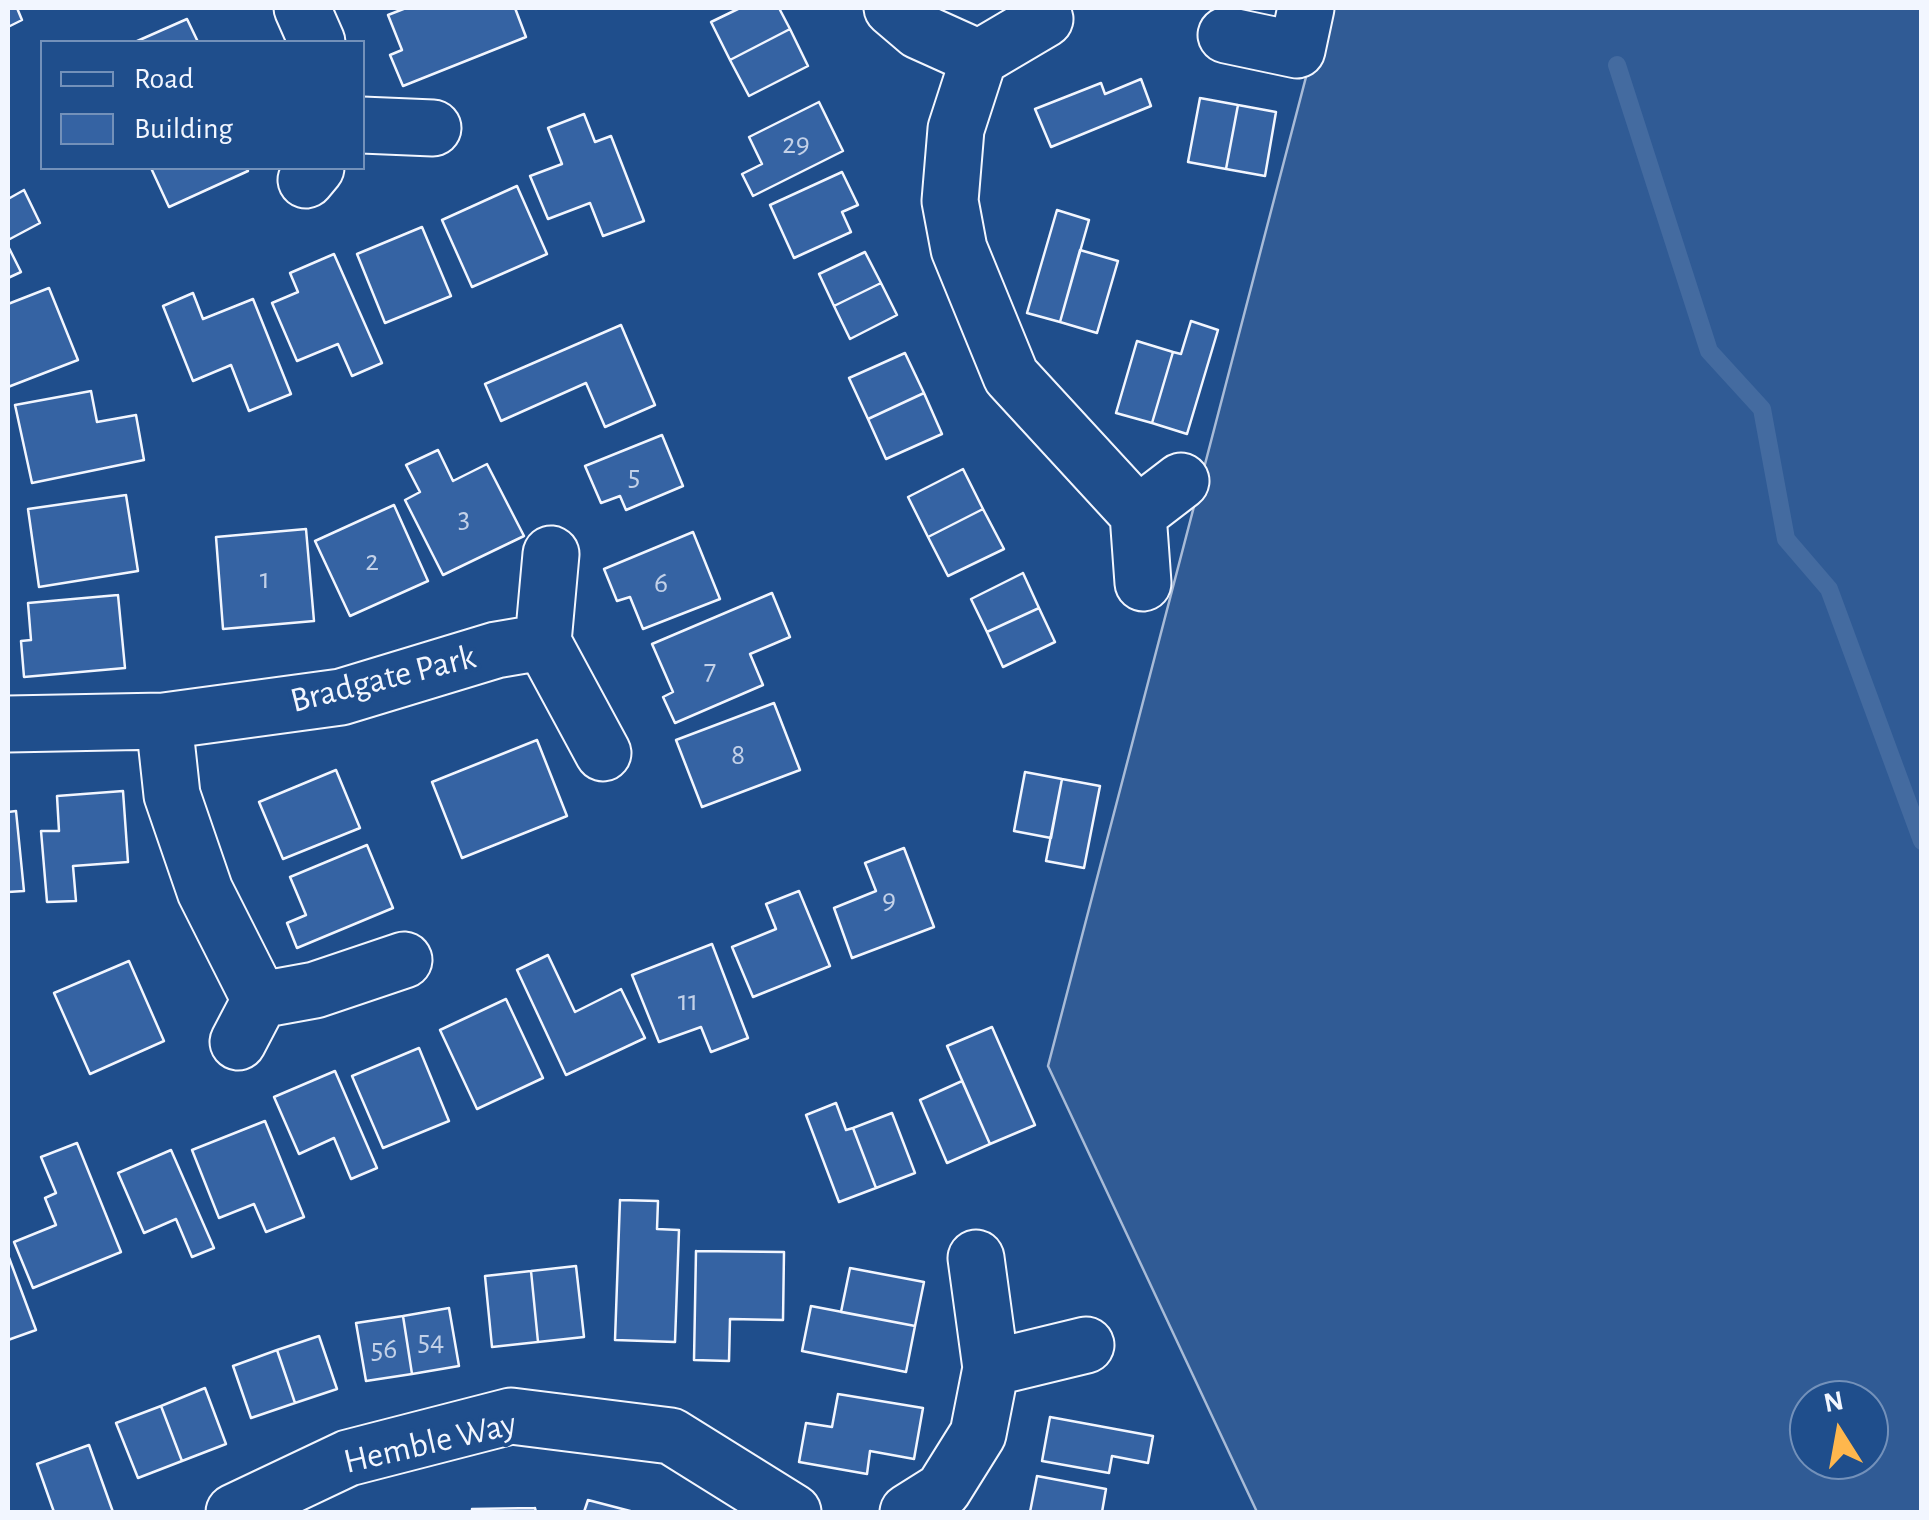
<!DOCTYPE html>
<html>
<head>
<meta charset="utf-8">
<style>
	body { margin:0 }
	#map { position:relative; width:1929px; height:1520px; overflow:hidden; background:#1f4e8c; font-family:"Alegreya Sans",sans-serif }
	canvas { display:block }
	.frame { position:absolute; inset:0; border:10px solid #f2f6ff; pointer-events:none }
	.legend { position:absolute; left:40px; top:40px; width:325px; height:130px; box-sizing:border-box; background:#1f4e8c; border:2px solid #7391ba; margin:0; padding:12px 18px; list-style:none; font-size:30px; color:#f2f6ff }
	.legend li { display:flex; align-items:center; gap:20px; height:50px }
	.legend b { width:50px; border:2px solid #7391ba }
	.north { position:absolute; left:1789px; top:1380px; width:100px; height:100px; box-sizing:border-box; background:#1f4e8c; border:2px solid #7391ba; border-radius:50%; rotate:349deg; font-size:28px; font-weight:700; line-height:40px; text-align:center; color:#f2f6ff }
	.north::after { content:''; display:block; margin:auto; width:35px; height:45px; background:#ffb74d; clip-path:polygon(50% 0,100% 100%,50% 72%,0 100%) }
</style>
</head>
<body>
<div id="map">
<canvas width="1929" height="1520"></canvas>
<div class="frame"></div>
<ul class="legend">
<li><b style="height:12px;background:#1f4e8c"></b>Road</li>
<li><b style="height:28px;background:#3563a3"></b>Building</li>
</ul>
<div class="north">N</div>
</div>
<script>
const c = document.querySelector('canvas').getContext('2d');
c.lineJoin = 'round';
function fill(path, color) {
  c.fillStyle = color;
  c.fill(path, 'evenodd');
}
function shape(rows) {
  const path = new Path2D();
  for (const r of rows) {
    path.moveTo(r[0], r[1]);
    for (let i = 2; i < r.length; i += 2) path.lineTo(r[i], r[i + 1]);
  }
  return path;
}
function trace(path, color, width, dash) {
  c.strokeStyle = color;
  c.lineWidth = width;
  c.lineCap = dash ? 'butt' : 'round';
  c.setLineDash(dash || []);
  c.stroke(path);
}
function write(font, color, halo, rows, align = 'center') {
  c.font = font + ' "Alegreya Sans",sans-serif';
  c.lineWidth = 8;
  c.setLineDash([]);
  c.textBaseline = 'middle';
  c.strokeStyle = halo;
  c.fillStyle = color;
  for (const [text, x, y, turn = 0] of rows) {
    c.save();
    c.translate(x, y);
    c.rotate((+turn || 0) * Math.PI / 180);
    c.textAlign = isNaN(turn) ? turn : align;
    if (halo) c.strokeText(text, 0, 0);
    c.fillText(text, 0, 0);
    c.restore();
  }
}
const built = shape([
	[1324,8,1921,8,1921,1512,1257,1512,1048,1066,1324,8],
	[1809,1400,1869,1400,1869,1460,1809,1460,1809,1400]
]);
fill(built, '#305b95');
trace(built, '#a8bbd7', 2.5);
trace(shape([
	[1617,65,1709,351,1762,409,1786,539,1829,589,1922,841]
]), '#446ba0', 18);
const building = shape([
	[8,8,17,8,22,20,8,27,8,8],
	[406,8,515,8,526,37,403,86,390,55,402,50,388,15,406,8],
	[740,8,779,8,790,29,730,60,711,22,740,8],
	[187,19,198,42,135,42,187,19],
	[790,29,808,66,749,96,730,60,790,29],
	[1141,79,1151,106,1051,147,1035,109,1101,83,1105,94,1141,79],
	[1200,98,1238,105,1226,169,1188,162,1200,98],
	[819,102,843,151,753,196,742,174,762,164,749,137,819,102],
	[1238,105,1276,112,1265,176,1226,169,1238,105],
	[584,114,595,142,611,136,644,221,603,236,590,203,548,219,530,176,562,164,548,128,584,114],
	[151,168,247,168,248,171,169,207,151,168],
	[842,172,858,205,842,212,851,232,794,258,770,205,842,172],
	[517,186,547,254,472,287,442,220,517,186],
	[24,190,40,223,8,240,8,199,24,190],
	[1057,210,1089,220,1060,322,1027,313,1057,210],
	[422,227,451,296,385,323,357,254,422,227],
	[8,246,21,272,8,278,8,246],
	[1080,250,1118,261,1097,333,1060,322,1080,250],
	[865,252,881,283,834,306,819,274,865,252],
	[334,254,382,363,352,376,338,344,297,361,272,303,298,292,290,273,334,254],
	[881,283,897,315,850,339,834,306,881,283],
	[49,288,78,360,8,387,8,304,49,288],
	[193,293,203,319,253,299,291,394,249,411,231,365,193,381,163,306,193,293],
	[1191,321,1218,330,1187,434,1152,423,1173,352,1181,354,1191,321],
	[621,325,655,405,605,427,586,383,501,421,485,384,621,325],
	[1137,341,1173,352,1152,423,1116,413,1137,341],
	[905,353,924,393,868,419,849,378,905,353],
	[91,391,97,422,136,415,144,460,32,483,15,405,91,391],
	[924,393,942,434,886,459,868,419,924,393],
	[662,435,683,486,626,510,620,496,601,503,585,466,662,435],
	[438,450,453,481,487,464,524,536,443,575,405,500,420,492,406,465,438,450],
	[963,469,983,509,928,537,908,497,963,469],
	[126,495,138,571,39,587,28,509,126,495],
	[394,505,428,581,350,616,315,541,394,505],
	[983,509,1004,549,948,576,928,537,983,509],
	[306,529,314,621,223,629,216,537,306,529],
	[693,532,720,599,643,629,630,597,617,601,604,569,693,532],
	[1023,573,1039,608,987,632,971,599,1023,573],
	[772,593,790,637,750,654,763,685,675,723,663,697,673,692,652,644,772,593],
	[118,595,125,668,24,677,21,641,31,640,28,603,118,595],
	[1039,608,1055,642,1003,667,987,632,1039,608],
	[774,703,800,770,702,807,676,740,774,703],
	[537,740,567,816,462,858,432,782,537,740],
	[336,770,360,828,283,859,259,802,336,770],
	[1025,772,1062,779,1051,838,1014,831,1025,772],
	[1062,779,1100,786,1084,868,1046,861,1062,779],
	[123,791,128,862,73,866,76,901,47,902,41,831,59,831,57,796,123,791],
	[16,811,24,891,8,892,8,812,16,811],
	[367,845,393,908,297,948,287,923,306,915,290,877,367,845],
	[904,848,934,927,852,958,834,908,876,891,865,863,904,848],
	[799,891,830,966,753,997,732,947,776,929,766,904,799,891],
	[712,944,748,1038,711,1052,701,1027,659,1042,632,975,712,944],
	[548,955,575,1012,621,989,645,1038,566,1075,517,970,548,955],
	[129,961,164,1041,90,1074,54,993,129,961],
	[506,999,543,1078,477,1109,440,1030,506,999],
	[992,1027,1035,1125,990,1144,947,1046,992,1027],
	[419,1048,449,1121,383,1148,352,1076,419,1048],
	[335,1071,377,1168,351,1179,334,1138,299,1154,274,1097,335,1071],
	[962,1081,990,1144,947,1163,920,1100,962,1081],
	[836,1103,846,1130,853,1128,876,1188,839,1202,806,1115,836,1103],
	[892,1113,915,1173,876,1188,853,1128,892,1113],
	[265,1121,304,1217,266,1232,254,1204,219,1218,192,1150,265,1121],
	[77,1143,121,1252,33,1288,14,1242,56,1225,45,1198,56,1193,41,1157,77,1143],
	[171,1150,214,1248,192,1257,176,1219,144,1233,118,1173,171,1150],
	[620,1200,658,1201,657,1229,679,1230,675,1342,615,1340,620,1200],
	[696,1251,784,1252,783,1320,730,1319,729,1361,694,1360,696,1251],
	[8,1255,36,1330,8,1340,8,1255],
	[576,1266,584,1337,538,1342,531,1271,576,1266],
	[850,1268,924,1282,915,1326,841,1312,850,1268],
	[531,1271,538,1342,492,1347,485,1276,531,1271],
	[811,1306,915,1326,906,1372,802,1351,811,1306],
	[449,1308,459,1366,412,1374,403,1316,449,1308],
	[403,1316,412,1374,366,1381,356,1323,403,1316],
	[319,1336,337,1389,295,1403,277,1350,319,1336],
	[277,1350,295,1403,251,1418,233,1366,277,1350],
	[205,1388,226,1444,182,1461,161,1406,205,1388],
	[838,1394,923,1408,914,1459,870,1451,867,1474,799,1462,806,1423,832,1427,838,1394],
	[161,1406,182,1461,138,1478,116,1423,161,1406],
	[1050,1417,1153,1436,1148,1463,1112,1456,1109,1473,1042,1461,1050,1417],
	[89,1445,113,1512,54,1512,37,1464,89,1445],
	[1037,1476,1106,1489,1102,1512,1030,1512,1037,1476],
	[588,1500,634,1512,584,1512,588,1500],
	[535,1508,536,1512,472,1512,472,1509,535,1508]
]);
fill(building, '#3563a3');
trace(building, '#f2f6ff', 2.5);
const minor = shape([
	[302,8,317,42],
	[892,8,919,31,979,58,1045,19],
	[1226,35,1297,50,1306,8],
	[979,58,956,129,950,201,959,249,1011,376,1138,514],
	[362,125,433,128],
	[306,180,316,168],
	[551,554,543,642,603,753],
	[1143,583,1138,514,1181,481],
	[164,721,172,795,205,891,260,1000,238,1042],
	[8,724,164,721,341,697,496,650,543,642],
	[260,1000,315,990,404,960],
	[991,1368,1086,1345],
	[234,1512,348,1458,511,1416,671,1436,793,1512],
	[908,1512,943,1490,978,1434,991,1368,976,1258]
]);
trace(minor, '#f2f6ff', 59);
trace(minor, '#1f4e8c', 55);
write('30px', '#c3d1e8', null, [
	["29",796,144],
	["5",634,476],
	["3",464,518],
	["2",372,561],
	["1",265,579],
	["6",661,583],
	["7",710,670],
	["8",738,755],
	["9",889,900],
	["11",688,1001],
	["54",431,1341],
	["56",384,1349]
]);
write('35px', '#f2f6ff', '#1f4e8c', [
	["Bradgate Park",383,679,-14],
	["Hemble Way",430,1443,-13]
]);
</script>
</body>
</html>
